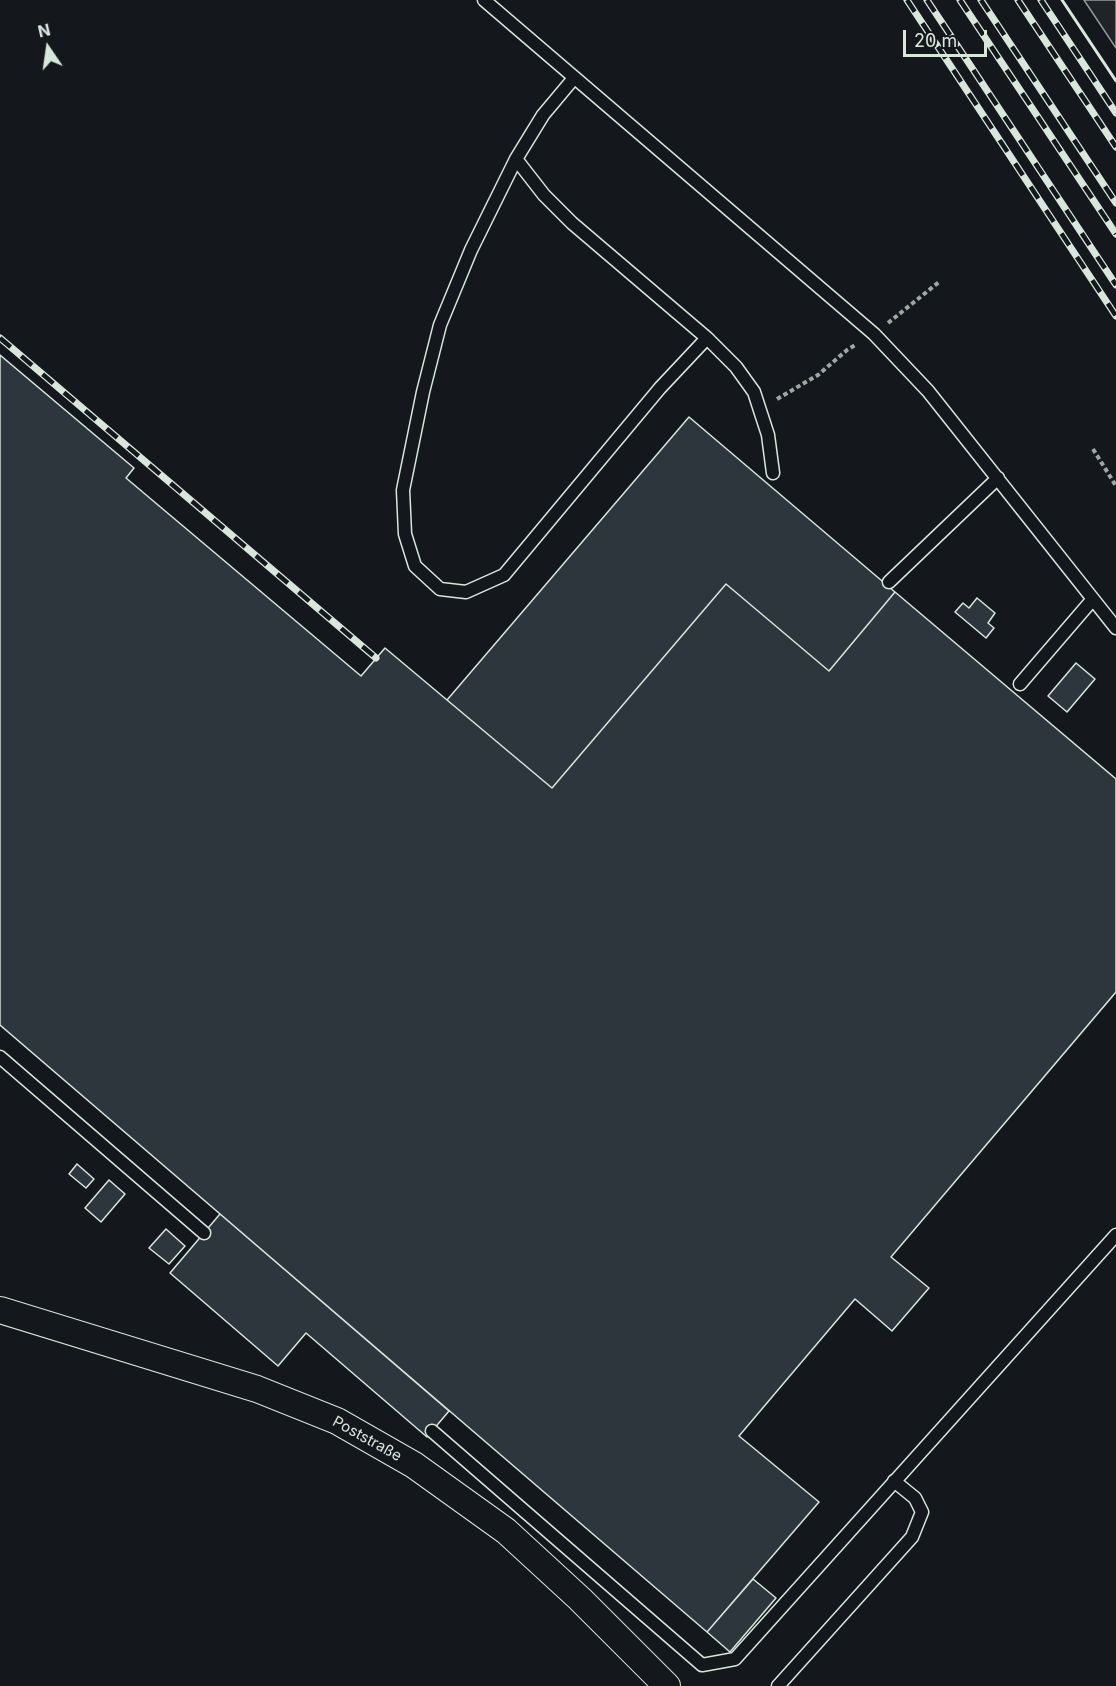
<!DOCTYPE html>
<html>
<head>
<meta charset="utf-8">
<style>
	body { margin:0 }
	#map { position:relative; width:1116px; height:1686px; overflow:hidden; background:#14181c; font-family:Inter,sans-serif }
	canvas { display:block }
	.north { position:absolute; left:18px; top:18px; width:60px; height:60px; -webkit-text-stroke:4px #14181c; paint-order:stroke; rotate:347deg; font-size:16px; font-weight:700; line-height:24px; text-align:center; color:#d8e6dc }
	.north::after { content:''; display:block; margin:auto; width:21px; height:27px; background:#d8e6dc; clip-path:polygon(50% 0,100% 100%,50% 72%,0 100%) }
	.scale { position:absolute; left:903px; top:30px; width:84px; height:27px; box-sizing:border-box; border:3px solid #d8e6dc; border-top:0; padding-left:8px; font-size:18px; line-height:21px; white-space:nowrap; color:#d8e6dc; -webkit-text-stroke:4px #14181c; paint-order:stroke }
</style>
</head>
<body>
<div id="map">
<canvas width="1116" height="1686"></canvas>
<div class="north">N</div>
<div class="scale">20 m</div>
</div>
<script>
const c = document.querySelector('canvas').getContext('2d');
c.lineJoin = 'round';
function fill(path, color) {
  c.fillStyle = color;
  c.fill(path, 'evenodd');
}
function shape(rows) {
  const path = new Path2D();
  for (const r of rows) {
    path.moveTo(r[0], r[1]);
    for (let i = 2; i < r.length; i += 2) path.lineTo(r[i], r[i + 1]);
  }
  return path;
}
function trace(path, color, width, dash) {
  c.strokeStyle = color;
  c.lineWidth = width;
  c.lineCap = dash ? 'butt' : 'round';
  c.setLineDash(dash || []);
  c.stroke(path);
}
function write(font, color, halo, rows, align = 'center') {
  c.font = font + ' Inter,sans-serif';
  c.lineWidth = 4.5;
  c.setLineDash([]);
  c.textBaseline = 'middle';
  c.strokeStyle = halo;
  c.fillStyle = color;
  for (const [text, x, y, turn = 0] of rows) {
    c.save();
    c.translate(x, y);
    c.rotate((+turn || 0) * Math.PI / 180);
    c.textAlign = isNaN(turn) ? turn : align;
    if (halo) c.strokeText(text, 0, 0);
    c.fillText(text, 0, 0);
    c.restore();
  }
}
const green = shape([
	[1084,0,1116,0,1116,48,1084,0]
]);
fill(green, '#202428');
trace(green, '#939e99', 1.5);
const building = shape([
	[0,355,134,468,126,478,361,676,385,648,552,788,726,584,829,671,895,592,1116,779,1116,992,891,1257,929,1288,892,1331,855,1299,739,1436,819,1502,707,1632,0,1025,0,355],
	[689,417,895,592,829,671,726,584,552,788,447,700,689,417],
	[977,598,995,613,988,623,994,628,986,638,955,612,963,603,969,608,977,598],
	[1076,663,1095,679,1067,712,1048,696,1076,663],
	[77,1164,94,1179,86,1188,69,1174,77,1164],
	[109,1180,125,1194,101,1222,85,1208,109,1180],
	[220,1214,449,1411,427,1437,306,1333,278,1366,170,1273,220,1214],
	[166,1229,185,1246,169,1264,149,1248,166,1229],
	[753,1579,776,1598,730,1652,707,1632,753,1579]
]);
fill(building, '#2c363c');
trace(building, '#d8e6dc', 1.5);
const lane = shape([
	[484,0,874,334,928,391,1116,628],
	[574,78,543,115,516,159,544,195,572,223,707,338,736,367,754,392,768,435,773,473],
	[516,159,471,250,440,325,423,392,403,490,405,534,415,566,440,589,466,592,504,575,660,388,707,338],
	[889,582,998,478],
	[1020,684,1093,599],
	[0,1057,204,1233],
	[432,1431,702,1665,735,1659,1116,1235],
	[778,1686,912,1537,922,1512,915,1498,894,1481]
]);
const street = shape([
	[0,1310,257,1389,337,1421,414,1465,506,1531,580,1599,667,1686]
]);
trace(lane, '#d8e6dc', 15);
trace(street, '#d8e6dc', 28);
trace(shape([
	[888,323,939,282],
	[777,399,818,375,847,350,857,344],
	[1093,449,1116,486]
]), '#9da8a2', 4, [4.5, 3]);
trace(lane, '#14181c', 12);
trace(street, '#14181c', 26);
const rail = shape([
	[907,0,1116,316],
	[927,0,1116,285],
	[960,0,1116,234],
	[981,0,1116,203],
	[1018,0,1116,147],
	[1041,0,1116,113],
	[0,338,376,658]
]);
trace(rail, '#d8e6dc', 7);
trace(rail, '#14181c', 4.5, [14]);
trace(shape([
	[1062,0,1116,81]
]), '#d8e6dc', 3);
write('15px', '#d8e6dc', '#14181c', [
	["Poststraße",367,1439,29]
]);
</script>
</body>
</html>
